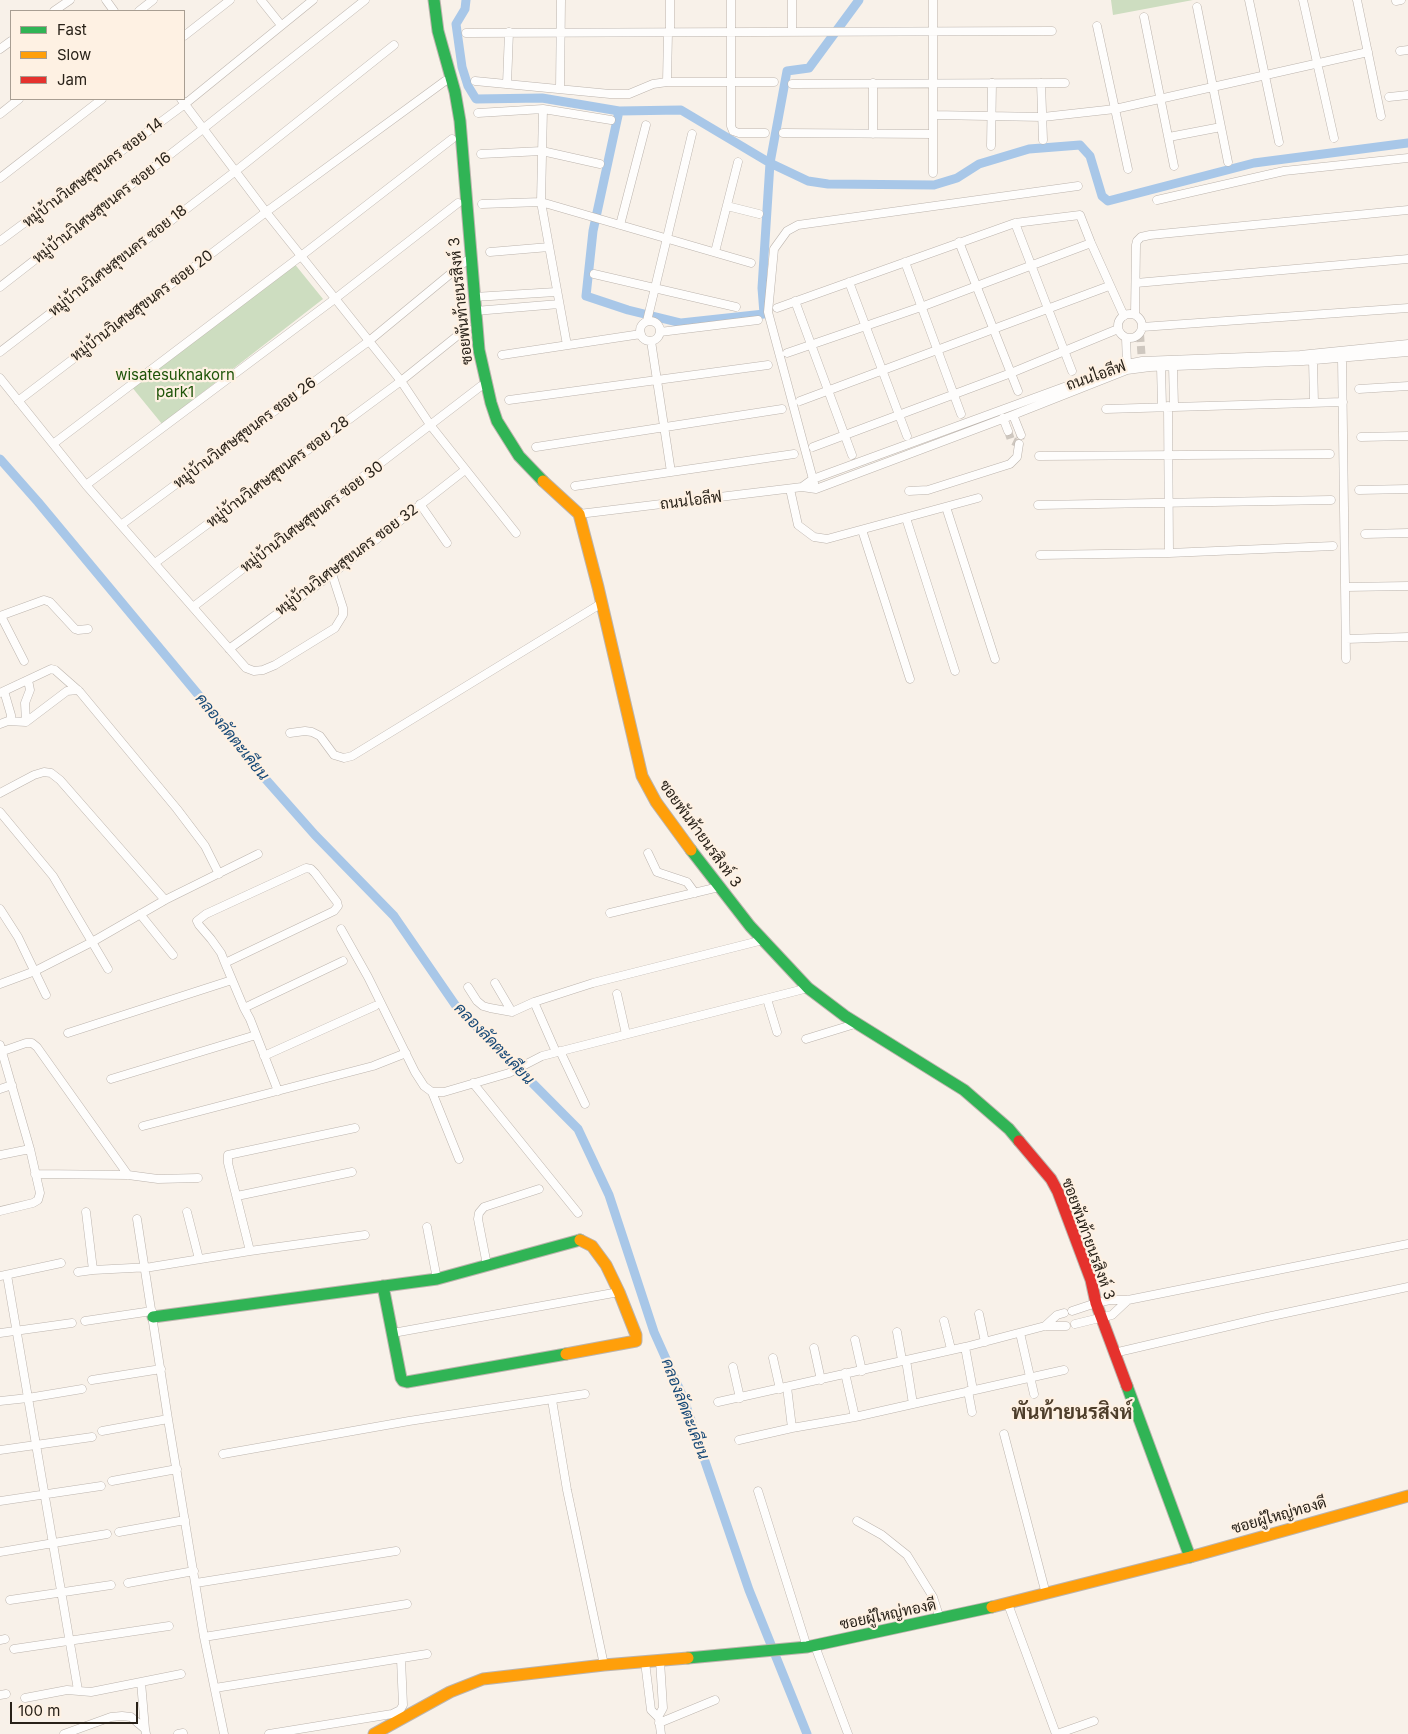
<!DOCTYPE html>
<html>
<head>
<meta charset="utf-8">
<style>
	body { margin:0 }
	#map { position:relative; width:1408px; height:1734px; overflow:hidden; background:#f8f1e9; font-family:Inter,sans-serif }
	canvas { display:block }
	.legend { position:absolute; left:10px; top:10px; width:175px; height:90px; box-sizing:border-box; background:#fef1e3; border:1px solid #a89e92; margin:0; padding:6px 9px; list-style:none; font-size:15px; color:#282118 }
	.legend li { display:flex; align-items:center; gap:10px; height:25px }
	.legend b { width:25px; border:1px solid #a89e92 }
	.scale { position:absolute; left:10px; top:1702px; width:128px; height:22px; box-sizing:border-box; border:2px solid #282118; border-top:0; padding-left:6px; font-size:15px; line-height:18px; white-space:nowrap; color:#282118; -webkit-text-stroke:4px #fef1e3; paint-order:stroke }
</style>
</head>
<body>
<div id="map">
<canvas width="1408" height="1734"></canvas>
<ul class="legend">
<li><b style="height:6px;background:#30b455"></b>Fast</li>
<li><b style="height:6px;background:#ff9f0a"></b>Slow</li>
<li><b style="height:6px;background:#e5322d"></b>Jam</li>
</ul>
<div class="scale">100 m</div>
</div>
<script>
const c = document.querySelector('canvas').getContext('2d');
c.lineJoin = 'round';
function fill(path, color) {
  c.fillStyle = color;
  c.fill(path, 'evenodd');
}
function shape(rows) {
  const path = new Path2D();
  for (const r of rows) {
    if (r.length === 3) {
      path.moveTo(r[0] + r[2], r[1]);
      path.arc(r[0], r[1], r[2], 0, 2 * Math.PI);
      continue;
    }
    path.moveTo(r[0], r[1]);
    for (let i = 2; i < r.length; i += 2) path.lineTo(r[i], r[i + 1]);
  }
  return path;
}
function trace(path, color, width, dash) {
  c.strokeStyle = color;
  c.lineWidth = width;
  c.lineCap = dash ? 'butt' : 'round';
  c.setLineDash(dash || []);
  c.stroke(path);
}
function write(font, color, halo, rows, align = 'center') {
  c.font = font + ' Inter,Sarabun,sans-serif';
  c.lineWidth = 4.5;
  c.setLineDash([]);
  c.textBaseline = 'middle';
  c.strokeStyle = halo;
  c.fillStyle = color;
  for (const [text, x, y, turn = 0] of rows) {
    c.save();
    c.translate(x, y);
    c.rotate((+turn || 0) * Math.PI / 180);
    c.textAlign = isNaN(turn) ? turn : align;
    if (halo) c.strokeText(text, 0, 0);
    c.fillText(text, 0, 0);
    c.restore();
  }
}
fill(shape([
	[1111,0,1193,0,1113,15],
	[293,262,323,299,162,424,131,386]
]), '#cdddc0');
trace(shape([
	[466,0,465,9,456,24,462,67,468,86,476,99,542,98,619,111,681,110,770,163,808,181,828,184,934,185,957,178,979,164,1029,149,1080,145,1090,156,1102,196,1108,201,1254,163,1408,143],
	[619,111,593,231,586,296,628,310,681,323,764,314,762,288,770,163,787,71,809,68,859,0],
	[0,459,38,502,206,704,254,766,315,835,394,916,456,1006,578,1129,609,1195,654,1332,683,1397,749,1590,807,1734]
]), '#a8c7e8', 9);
trace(shape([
	[1140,334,1142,361],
	[1008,431,1011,440,1019,444,1021,435]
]), '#cec7bf', 8, [8, 4]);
const street = shape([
	[106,0,114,11],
	[261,0,281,25],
	[670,0,670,32],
	[731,0,731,126,733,131,739,133,765,133],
	[933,0,933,173],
	[1249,0,1279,142],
	[1303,0,1334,138],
	[1357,0,1381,116],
	[1396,1,1401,0],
	[1197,7,1228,162],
	[54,11,70,0],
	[139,11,153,0],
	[1144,17,1174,166],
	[1097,26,1128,169],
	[792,32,792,0],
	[466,33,1052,31],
	[184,36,230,0],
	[0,49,11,41],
	[1400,51,1408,50],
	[475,81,610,94,629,94,653,84,667,82,774,82],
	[667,82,668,32],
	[1041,83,1043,140],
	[507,84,509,32],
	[792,84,1065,83],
	[560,89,561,0],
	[1389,97,1408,95],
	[181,99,266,212,401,381,431,426,516,533],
	[543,109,541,202,567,345],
	[478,113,543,109,611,120],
	[0,114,19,99],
	[933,115,1043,117,1115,109,1368,52],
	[783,133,933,134],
	[873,134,873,83],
	[1169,137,1221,127],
	[991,146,992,83],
	[481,154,542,151,600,164],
	[0,178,102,99],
	[1157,200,1284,171,1408,158],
	[482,204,541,202,751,263],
	[727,206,759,214],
	[1015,223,1072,371],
	[620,225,646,125],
	[0,241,185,104,313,0],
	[959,242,1018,391],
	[490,252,549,247],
	[715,252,738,162],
	[905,262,961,414],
	[594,274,736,307],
	[849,282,907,436],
	[1136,283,1408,259],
	[0,287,204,128,365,0],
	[474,297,556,292],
	[795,301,852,455],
	[777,308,1015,223,1080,215,1091,243,1124,316],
	[475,311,559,304],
	[1130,326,12],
	[1135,315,1136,245,1137,241,1141,237,1150,235,1408,210],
	[647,321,692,134],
	[650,331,10],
	[1142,327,1408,308],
	[660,332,758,320],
	[1126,338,1127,364],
	[651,341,671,472],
	[0,352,237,170,394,45],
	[787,353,921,307,1091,243],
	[502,355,641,334],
	[1342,358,1346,659],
	[1313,360,1314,403],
	[1173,366,1174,406],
	[1161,367,1162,406],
	[0,378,86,485,246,668,254,671,263,670,275,665,335,628,343,615,343,608,332,574],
	[1359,389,1408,386],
	[509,400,768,365],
	[18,401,266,212,445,81],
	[800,401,1109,286],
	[1168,406,1169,553],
	[1106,409,1343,402],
	[1013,415,1021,435],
	[1003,418,1008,431],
	[1361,437,1408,436],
	[53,444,301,256,452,139],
	[536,447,782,409],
	[813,447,1011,373,1118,329],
	[1039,456,1330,454],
	[814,483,768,312,774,249,787,231,798,225,1078,186],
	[86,485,336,298,458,203],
	[575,486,794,454],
	[802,487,813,479,1127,364,1142,361,1300,355,1408,344],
	[790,489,798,525,814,537,827,539,978,498],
	[1359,490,1408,489],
	[909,491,928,490,1010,464,1017,457,1019,444],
	[420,504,447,543],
	[1038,505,1331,500],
	[946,507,995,659],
	[579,514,802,487,816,489,1013,415,1127,370,1150,367,1303,361,1408,352],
	[906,518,955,671],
	[121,525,369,341,466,261],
	[862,530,910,679],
	[1365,534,1408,533],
	[1040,555,1169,553,1333,546],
	[155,563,401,381,467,328],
	[1346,587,1408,586],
	[193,607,481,386],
	[0,616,44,600,50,602,75,629,78,630,88,629],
	[1,616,24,661],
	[1346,639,1408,637],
	[229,649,332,574,465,470],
	[4,691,11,715,11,721],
	[0,693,51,669,55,670,80,692,177,809,205,846,219,874],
	[26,722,25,703,30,690,28,680],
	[0,724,8,721,26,722,67,691,78,690],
	[290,733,305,731,312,732,320,736,334,755,344,758,352,756,602,603],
	[0,793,34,775,44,772,51,773,60,780,165,900],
	[0,812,53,876,108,969],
	[648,853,657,872,687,882,695,893],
	[0,909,18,937,46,995],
	[610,913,719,887],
	[140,914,173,955],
	[341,929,368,977,415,1072,424,1086,432,1092,444,1092,509,1073,542,1056,808,988],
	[225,963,334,911,338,906,337,902,315,873,311,869,306,868,206,914,197,921,199,925,211,939,221,953,225,963,244,1008,250,1019,278,1091],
	[495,983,512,1012],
	[0,984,35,971,92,942,165,900,258,854],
	[468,987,477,1001,483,1006,490,1008,512,1012,534,1002,556,1052],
	[617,994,626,1034],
	[767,999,777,1032],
	[534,1002,593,983,763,940],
	[244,1008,343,961],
	[68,1033,232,980],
	[806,1039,858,1023],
	[0,1045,30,1149,40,1193,38,1200,33,1203,0,1211],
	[3,1051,26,1043,32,1043,37,1047,128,1175],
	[560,1051,585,1104],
	[264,1056,375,1006],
	[111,1079,256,1035],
	[473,1083,578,1213],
	[0,1089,12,1085],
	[432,1092,459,1159],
	[143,1126,373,1066,406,1053],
	[0,1155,30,1149],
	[35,1174,128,1175,158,1179,198,1178],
	[237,1196,352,1172],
	[86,1212,93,1270],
	[187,1212,199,1259],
	[137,1219,168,1419,204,1637,224,1734],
	[427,1227,437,1279],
	[250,1251,228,1163,228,1155,355,1128],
	[487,1265,478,1219,479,1213,484,1207,539,1189],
	[78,1272,93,1270,151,1267,250,1251,365,1235],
	[7,1275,78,1690],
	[0,1276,61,1263],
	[1072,1311,1096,1303,1110,1300,1128,1300,1408,1244],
	[979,1314,985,1342],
	[85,1321,152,1311],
	[944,1321,951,1349],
	[1075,1324,1112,1315,1128,1300],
	[1045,1326,1057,1315,1064,1313],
	[897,1332,902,1360],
	[0,1333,72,1323],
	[393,1333,619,1292],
	[1020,1333,1034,1394],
	[855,1340,862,1371],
	[965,1347,973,1390],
	[814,1348,821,1380],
	[1114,1353,1267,1317,1408,1287],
	[773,1358,780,1389],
	[906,1360,913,1404],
	[733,1367,740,1398],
	[845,1373,855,1417],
	[92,1380,161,1369],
	[787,1387,792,1428],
	[968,1391,972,1412],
	[552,1400,567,1490,604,1665],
	[0,1401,28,1398,82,1389],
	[718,1402,965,1347,1045,1326,1066,1326],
	[102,1431,168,1419],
	[1004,1434,1046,1594],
	[739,1440,792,1428,855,1417,1064,1370],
	[0,1450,92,1437],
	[223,1454,409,1421,585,1394],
	[112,1481,177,1469],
	[758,1491,807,1647],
	[0,1501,101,1486],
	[857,1521,882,1535,907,1555,933,1597,940,1619],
	[119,1532,185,1520],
	[0,1552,107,1534],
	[128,1583,194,1571],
	[196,1583,396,1551],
	[10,1600,111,1585],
	[1008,1604,1056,1734],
	[204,1637,407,1604],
	[0,1640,5,1639],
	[815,1646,848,1734],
	[14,1649,169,1626],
	[645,1662,651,1710,658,1717,663,1708,660,1661],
	[141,1682,145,1729],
	[215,1688,427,1654],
	[0,1695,6,1694],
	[25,1698,67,1690,91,1692,181,1674],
	[659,1719,661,1734],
	[659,1723,715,1700],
	[64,1734,111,1717,122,1716,131,1717,145,1729,146,1734],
	[178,1734,183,1733],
	[269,1734,392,1714,400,1710,403,1705,401,1659],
	[1057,1734,1094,1721]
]);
const fast = shape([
	[434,0,438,31,455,92,460,121,479,350,491,403,497,421,519,456,543,481],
	[691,850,750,926,808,988,845,1016,964,1090,1009,1129,1019,1141],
	[383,1286,401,1378,403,1381,407,1382,566,1354],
	[153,1317,437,1279,580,1240],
	[1127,1386,1190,1557],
	[688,1658,807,1647,992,1607]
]);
const slow = shape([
	[543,481,579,514,598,587,642,776,656,802,691,850],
	[566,1354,636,1341,636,1335,619,1292,606,1265,592,1246,580,1240],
	[992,1607,1190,1557,1408,1496],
	[374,1734,450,1692,483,1679,604,1665,688,1658]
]);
const jam = shape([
	[1019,1141,1051,1179,1058,1192,1091,1280,1096,1303,1127,1386]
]);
trace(street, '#bcb4ad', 9);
trace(fast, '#bcb4ad', 13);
trace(slow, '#bcb4ad', 13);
trace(jam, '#bcb4ad', 13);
trace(street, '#fefdfc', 8);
trace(fast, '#30b455', 11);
trace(slow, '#ff9f0a', 11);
trace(jam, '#e5322d', 11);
write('15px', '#282118', '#fef1e3', [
	["หมู่บ้านวิเศษสุขนคร ซอย 14",93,173,-37],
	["หมู่บ้านวิเศษสุขนคร ซอย 16",102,208,-38],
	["หมู่บ้านวิเศษสุขนคร ซอย 18",118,261,-38],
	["ซอยพันท้ายนรสิงห์ 3",461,301,-96],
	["หมู่บ้านวิเศษสุขนคร ซอย 20",142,306,-37],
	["ถนนไอลีฟ",1096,376,-19],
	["หมู่บ้านวิเศษสุขนคร ซอย 26",245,433,-37],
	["หมู่บ้านวิเศษสุขนคร ซอย 28",278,472,-37],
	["ถนนไอลีฟ",691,501,-7],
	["หมู่บ้านวิเศษสุขนคร ซอย 30",312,517,-37],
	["หมู่บ้านวิเศษสุขนคร ซอย 32",347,560,-37],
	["ซอยพันท้ายนรสิงห์ 3",700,834,54],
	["ซอยพันท้ายนรสิงห์ 3",1088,1239,70],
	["ซอยผู้ใหญ่ทองดี",1279,1516,-16],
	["ซอยผู้ใหญ่ทองดี",888,1615,-12]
]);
write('15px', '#1e5408', '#fef1e3', [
	["wisatesuknakorn",175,375],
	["park1",175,392]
]);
write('italic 16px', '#174977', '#fef1e3', [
	["คลองลัดตะเคียน",232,737,51],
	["คลองลัดตะเคียน",494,1044,46],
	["คลองลัดตะเคียน",685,1409,69]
]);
write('bold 20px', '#4e3e2b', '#fef1e3', [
	["พันท้ายนรสิงห์",1072,1413]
]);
</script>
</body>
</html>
